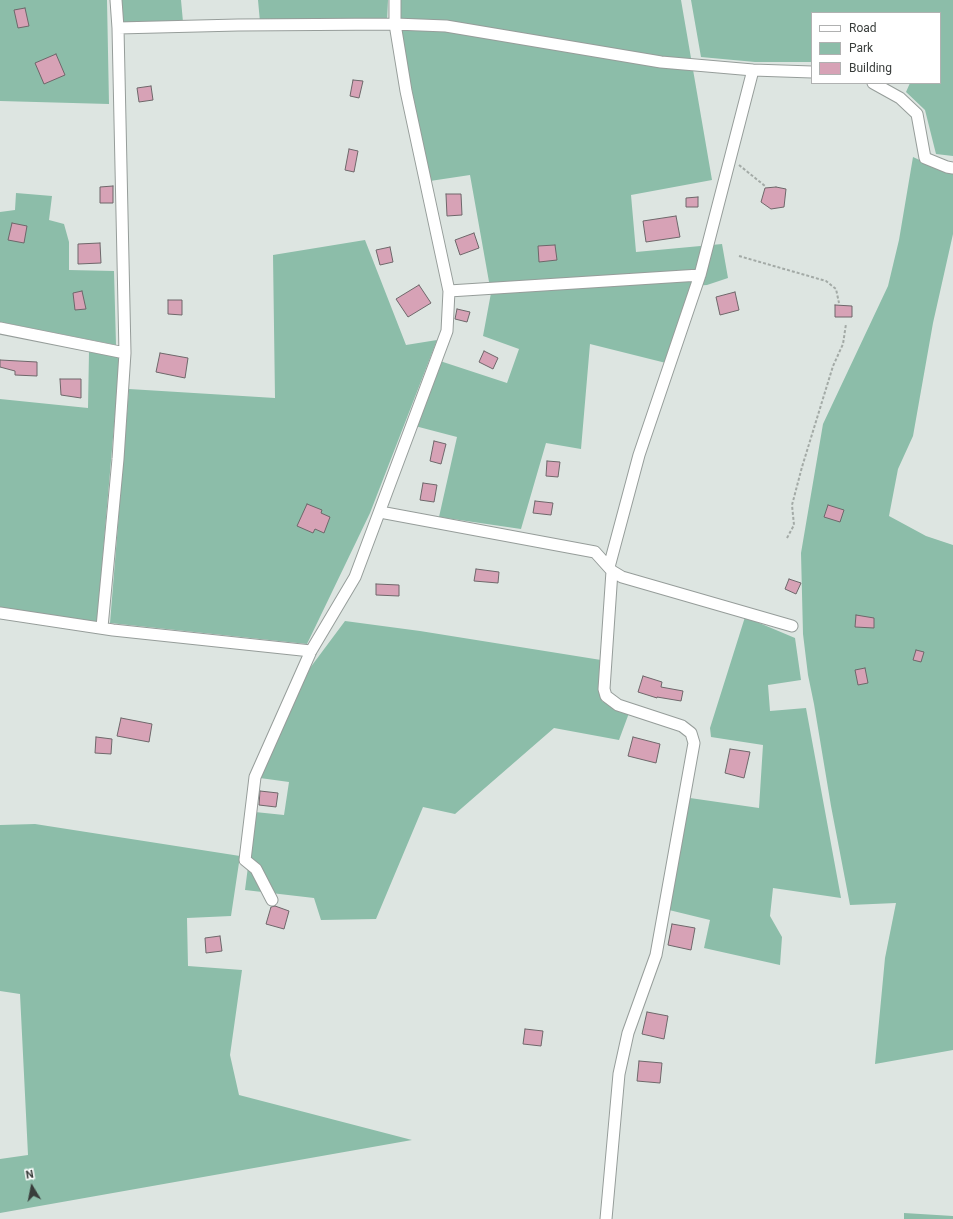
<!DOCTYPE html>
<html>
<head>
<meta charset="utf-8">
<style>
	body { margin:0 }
	#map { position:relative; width:953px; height:1219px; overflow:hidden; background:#dde5e1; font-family:Roboto,sans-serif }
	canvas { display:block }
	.legend { position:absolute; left:811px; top:12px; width:130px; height:72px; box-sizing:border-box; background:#fff; border:1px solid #b0b1b1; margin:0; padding:5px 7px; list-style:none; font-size:12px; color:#393d3b }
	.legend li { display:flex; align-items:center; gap:8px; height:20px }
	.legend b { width:20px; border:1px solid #b0b1b1 }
	.north { position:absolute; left:12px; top:1167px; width:40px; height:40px; -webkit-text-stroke:3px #fff; paint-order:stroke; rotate:350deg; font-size:11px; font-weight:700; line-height:16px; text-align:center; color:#393d3b }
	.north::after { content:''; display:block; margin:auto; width:14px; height:18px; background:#393d3b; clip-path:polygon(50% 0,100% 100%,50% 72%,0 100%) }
</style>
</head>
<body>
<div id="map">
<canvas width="953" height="1219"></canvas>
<ul class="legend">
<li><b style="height:5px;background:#fff"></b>Road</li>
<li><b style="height:11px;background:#8cbda9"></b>Park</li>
<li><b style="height:11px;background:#d7a2b6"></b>Building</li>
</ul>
<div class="north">N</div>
</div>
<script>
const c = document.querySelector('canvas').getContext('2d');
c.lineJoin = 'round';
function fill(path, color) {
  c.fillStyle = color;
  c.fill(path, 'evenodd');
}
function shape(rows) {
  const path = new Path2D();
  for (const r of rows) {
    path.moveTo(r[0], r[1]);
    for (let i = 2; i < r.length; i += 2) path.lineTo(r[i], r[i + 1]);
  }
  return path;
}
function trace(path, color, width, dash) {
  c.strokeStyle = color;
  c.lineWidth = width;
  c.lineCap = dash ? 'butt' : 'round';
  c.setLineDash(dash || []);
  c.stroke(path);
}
fill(shape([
	[0,0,107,0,109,104,0,101],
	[121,0,181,0,183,22,121,24],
	[258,0,388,0,387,21,260,22],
	[401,0,681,0,712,180,631,195,636,252,722,244,728,278,707,285,692,286,666,363,590,344,581,449,546,443,521,529,439,517,457,437,415,426,440,361,507,383,519,349,483,336,491,293,470,175,430,181,400,30],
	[691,0,953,0,953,156,936,154,925,110,906,92,910,83,940,83,940,13,812,13,812,62,755,62,701,57],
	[913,157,937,168,953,171,953,234,933,323,913,436,898,469,889,516,926,536,953,545,953,1050,875,1064,885,958,896,903,850,905,831,806,814,704,808,675,803,634,801,553,823,424,888,286,899,240],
	[16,193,52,196,49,220,64,224,69,242,69,270,114,271,116,345,0,322,0,212,15,210],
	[365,240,406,345,437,340,370,513,307,644,110,623,129,389,275,398,273,255],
	[89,352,120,357,97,622,0,608,0,399,88,408],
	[745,617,795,638,801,680,768,685,770,711,806,708,841,898,773,888,770,916,782,937,780,965,704,948,710,920,669,910,690,798,759,808,763,745,711,737,710,728],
	[345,621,420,631,601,660,600,689,602,701,616,709,629,713,619,740,554,728,455,814,423,807,376,919,321,920,314,898,245,890,255,812,284,815,289,782,260,778,310,668],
	[35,824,240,856,231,916,187,918,188,966,242,970,230,1055,239,1095,412,1140,0,1213,0,1159,28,1155,20,994,0,991,0,825],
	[904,1213,953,1216,953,1219,904,1219]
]), '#8cbda9');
const building = shape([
	[25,8,29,26,18,28,14,10,25,8],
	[56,54,65,75,44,84,35,63,56,54],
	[353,80,363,81,359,98,350,96,353,80],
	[151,86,153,100,139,102,137,88,151,86],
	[349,149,358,151,354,172,345,170,349,149],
	[113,186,113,203,100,203,100,187,113,186],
	[776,187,786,189,784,207,771,209,761,202,765,188,776,187],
	[446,194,461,194,462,215,447,216,446,194],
	[698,197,698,207,686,207,686,198,698,197],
	[676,216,680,237,646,242,643,221,676,216],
	[12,223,27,226,24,243,8,240,12,223],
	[474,233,479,248,460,255,455,240,474,233],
	[100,243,101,263,78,264,78,244,100,243],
	[555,245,557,260,539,262,538,246,555,245],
	[390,247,393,262,380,265,376,250,390,247],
	[419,285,431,303,408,317,396,299,419,285],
	[82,291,86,309,75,310,73,293,82,291],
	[735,292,739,310,720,315,716,297,735,292],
	[168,300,182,300,182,315,168,314,168,300],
	[835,305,852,306,852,317,835,317,835,305],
	[457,309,470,312,467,322,455,319,457,309],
	[484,351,498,358,493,369,479,362,484,351],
	[160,353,188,358,185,378,156,372,160,353],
	[0,360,37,362,37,376,15,375,15,371,0,367,0,360],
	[60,379,81,379,81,398,61,395,60,379],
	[434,441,446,444,441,464,430,461,434,441],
	[547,461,560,462,558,477,546,476,547,461],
	[423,483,437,485,434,502,420,500,423,483],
	[535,501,553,503,551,515,533,513,535,501],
	[307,504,322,510,321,513,330,517,324,533,315,529,313,533,297,526,307,504],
	[828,505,844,510,840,522,824,517,828,505],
	[476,569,499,572,498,583,474,581,476,569],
	[789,579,801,583,796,594,785,589,789,579],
	[376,584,399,585,399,596,376,595,376,584],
	[856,615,874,618,874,628,855,627,856,615],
	[916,650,924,652,921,662,913,660,916,650],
	[865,668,868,683,858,685,855,670,865,668],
	[643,676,662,682,661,687,683,691,681,701,657,697,657,698,638,692,643,676],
	[121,718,152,724,149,742,117,736,121,718],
	[96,737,112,739,111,754,95,753,96,737],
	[633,737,660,744,656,763,628,756,633,737],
	[730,749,750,752,744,778,725,773,730,749],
	[260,791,278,793,276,807,259,805,260,791],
	[275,906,289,911,284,929,266,924,271,907,275,906],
	[672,924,695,928,691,950,668,945,672,924],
	[220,936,222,951,206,953,205,938,220,936],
	[647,1012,668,1016,664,1039,642,1034,647,1012],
	[525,1029,543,1031,541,1046,523,1044,525,1029],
	[639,1061,662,1063,660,1083,637,1081,639,1061]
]);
fill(building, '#d7a2b6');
trace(building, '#6e676a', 1);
const street = shape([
	[118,28,238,25,395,24,446,26,661,62,753,70,812,72],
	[873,83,900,98,917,114,925,158,947,167,953,168],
	[449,291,700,275],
	[0,328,125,353],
	[380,512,595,552,612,571,604,689,606,696,618,705,682,726,691,733,694,743,656,955,628,1033,619,1074,606,1219],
	[609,567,639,455,700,275,753,70],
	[612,571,622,577,792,626],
	[0,613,113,630,311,651],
	[102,627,118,459,125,353,118,28,116,0],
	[272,900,256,869,245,860,255,777,311,651,355,577,447,331,449,291,406,91,395,24,395,0]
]);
trace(street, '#969d9a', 13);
trace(shape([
	[739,165,765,186],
	[739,256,826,281,836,289,839,303],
	[787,538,794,525,792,505,802,467,833,366,843,344,846,324]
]), '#a3aaa6', 2, [3, 2]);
trace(street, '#fff', 11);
</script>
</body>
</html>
